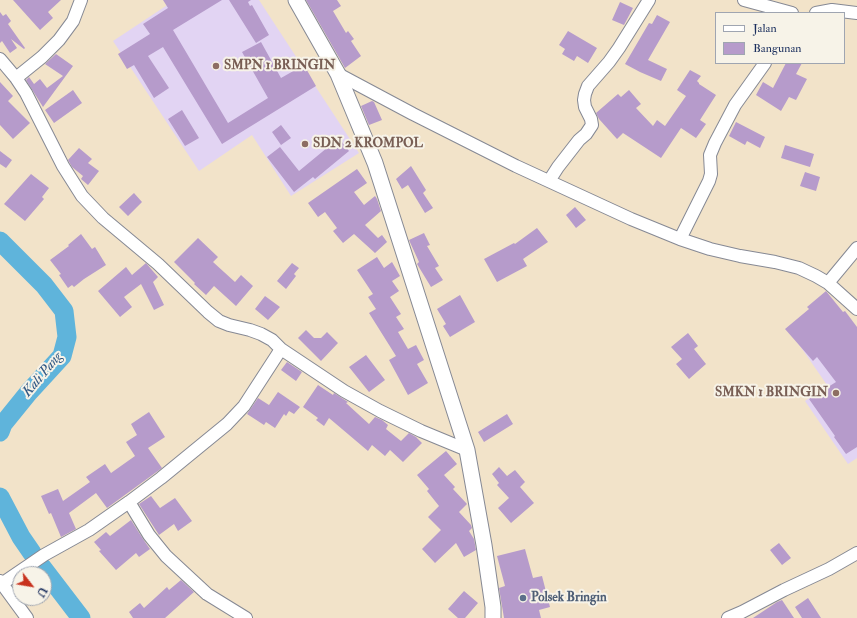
<!DOCTYPE html>
<html>
<head>
<meta charset="utf-8">
<style>
	body { margin:0 }
	#map { position:relative; width:857px; height:618px; overflow:hidden; background:#f2e3c9; font-family:"IM FELL Double Pica",serif }
	canvas { display:block }
	.legend { position:absolute; left:715px; top:12px; width:130px; height:52px; box-sizing:border-box; background:#f7f3e8; border:1px solid #9fa5b1; margin:0; padding:5px 7px; list-style:none; font-size:12px; color:#1b2f5e }
	.legend li { display:flex; align-items:center; gap:8px; height:20px }
	.legend b { width:20px; border:1px solid #9fa5b1 }
	.north { position:absolute; left:12px; top:566px; width:40px; height:40px; box-sizing:border-box; background:#f7f3e8; border:1px solid #9fa5b1; border-radius:50%; rotate:121deg; font-size:11px; font-weight:700; line-height:16px; text-align:center; color:#1b2f5e }
	.north::after { content:''; display:block; margin:auto; width:14px; height:18px; background:#c8321e; clip-path:polygon(50% 0,100% 100%,50% 72%,0 100%) }
</style>
</head>
<body>
<div id="map">
<canvas width="857" height="618"></canvas>
<ul class="legend">
<li><b style="height:5px;background:#fff"></b>Jalan</li>
<li><b style="height:11px;background:#b69bcb"></b>Bangunan</li>
</ul>
<div class="north">U</div>
</div>
<script>
const c = document.querySelector('canvas').getContext('2d');
c.lineJoin = 'round';
function fill(path, color) {
  c.fillStyle = color;
  c.fill(path, 'evenodd');
}
function shape(rows) {
  const path = new Path2D();
  for (const r of rows) {
    path.moveTo(r[0], r[1]);
    for (let i = 2; i < r.length; i += 2) path.lineTo(r[i], r[i + 1]);
  }
  return path;
}
function trace(path, color, width, dash) {
  c.strokeStyle = color;
  c.lineWidth = width;
  c.lineCap = dash ? 'butt' : 'round';
  c.setLineDash(dash || []);
  c.stroke(path);
}
function write(font, color, halo, rows, align = 'center') {
  c.font = font + ' "IM FELL Double Pica",serif';
  c.lineWidth = 4;
  c.setLineDash([]);
  c.textBaseline = 'middle';
  c.strokeStyle = halo;
  c.fillStyle = color;
  for (const [text, x, y, turn = 0] of rows) {
    c.save();
    c.translate(x, y);
    c.rotate((+turn || 0) * Math.PI / 180);
    c.textAlign = isNaN(turn) ? turn : align;
    if (halo) c.strokeText(text, 0, 0);
    c.fillText(text, 0, 0);
    c.restore();
  }
}
fill(shape([
	[175,0,259,0,359,153,291,196,252,135,199,171,113,41],
	[791,333,857,339,857,458,848,464,805,401,827,385]
]), '#e2d4f3');
trace(shape([
	[0,241,44,285,64,311,67,337,62,356,29,392,3,424,0,432],
	[0,497,21,537,32,553],
	[42,567,81,618]
]), '#5fb4db', 19);
fill(shape([
	[13,0,61,0,48,12,53,18,40,30],
	[163,0,222,0,173,30,228,123,268,98,242,52,261,42,281,78,304,65,316,86,222,144,163,47,148,56,169,88,154,98,134,65,127,69,118,54,150,34,143,24,168,8],
	[229,0,251,0,248,2,250,6,252,5,269,35,256,43],
	[306,0,337,0,341,6,333,11,346,33,348,31,354,39,351,41,361,56,345,68],
	[620,2,633,8,624,25,612,20],
	[0,12,3,16,6,14,11,21,8,24,25,48,24,49,11,39,17,48,10,53,2,41,0,43],
	[657,15,670,22,648,60,667,69,661,81,640,72,625,64,649,23,652,24],
	[568,31,597,48,588,63,577,56,574,61,562,54,565,49,559,45],
	[56,54,73,66,43,107,26,80,29,77,34,84,40,79,47,88,63,76,45,64],
	[786,63,802,63,796,74,807,79,796,100,789,97,781,111,756,95,763,82,773,88],
	[690,70,701,76,697,81,699,83,699,84,716,95,700,120,706,124,696,138,681,128,661,158,623,133,617,139,599,119,596,113,618,94,621,97,629,90,641,104,636,108,653,126,657,120,665,126,686,96,677,90],
	[0,82,13,96,8,101,30,123,13,139,0,125],
	[73,90,82,103,54,123,45,110],
	[372,101,374,102,382,120,369,125,361,106],
	[182,110,199,138,185,146,168,119],
	[736,122,765,137,760,148,747,141,745,145,729,136],
	[281,125,291,138,281,145,272,132],
	[339,138,349,151,315,179,313,177,294,192,267,157,280,147,299,171],
	[785,145,814,154,810,167,781,158],
	[79,148,92,159,88,163,99,171,88,185,81,179,83,176,72,167,68,160],
	[0,151,12,160,6,168,0,164],
	[411,166,426,190,423,193,433,208,425,213,408,185,402,189,396,179],
	[357,169,367,183,354,192,364,205,375,196,377,199,381,211,365,225,378,238,382,235,387,242,375,253,354,234,343,243,333,231,337,228,325,212,318,217,308,203],
	[805,172,820,177,816,191,800,186],
	[31,174,49,188,42,197,44,199,25,221,4,204],
	[134,193,142,202,128,216,119,207],
	[575,207,586,220,576,228,566,215],
	[537,228,548,242,523,259,527,266,497,282,484,259,514,243,515,244],
	[424,233,430,245,427,246,439,266,435,268,443,280,431,287,417,264,419,262,409,240],
	[81,234,92,249,95,247,106,265,84,279,74,287,72,285,68,288,59,275,61,274,50,260,69,246,68,245],
	[198,238,218,257,213,262,235,282,241,275,253,286,236,306,214,286,206,295,194,284,195,283,174,262],
	[377,257,384,268,392,262,400,276,392,281,399,291,390,297,401,314,396,317,404,329,398,332,408,349,416,345,424,360,417,364,428,383,408,395,389,360,396,356,369,313,376,309,368,297,373,294,357,270],
	[146,263,158,277,153,282,164,305,154,310,141,284,124,297,132,307,120,317,98,291,126,267,132,275],
	[292,263,299,268,294,274,296,276,286,289,277,281],
	[826,291,843,312,845,311,857,327,857,447,846,454,834,437,835,436,809,399,836,382,817,357,813,361,785,329,809,309,807,307],
	[460,295,475,322,450,337,443,326,446,324,437,309],
	[265,296,280,307,268,320,255,309],
	[306,330,314,338,321,338,327,332,338,343,321,361,298,338],
	[688,333,698,346,694,349,706,364,689,379,676,364,682,359,671,347],
	[366,355,385,380,369,392,349,367],
	[287,362,302,372,296,381,281,370],
	[318,385,333,395,334,393,348,402,346,403,369,424,375,417,382,420,388,425,386,429,401,441,409,433,416,437,422,443,403,462,390,450,385,456,372,445,368,451,329,418,324,426,316,420,318,418,303,407],
	[278,392,300,407,294,414,289,411,286,416,284,414,275,428,266,422,264,425,247,414,258,398,269,405],
	[149,412,165,437,148,448,162,468,107,508,96,493,69,513,76,529,61,537,51,513,49,514,41,496,58,489,63,501,90,482,86,477,105,464,111,473,135,456,126,442,137,435,131,424],
	[507,414,513,424,484,442,478,432],
	[446,451,457,464,444,475,455,487,453,489,467,504,459,512,471,525,472,528,469,531,474,539,476,550,464,557,456,543,435,563,422,549,441,530,428,517,439,506,427,491,429,489,417,475],
	[499,467,507,476,515,470,525,482,520,487,534,503,511,523,498,508,509,498,497,485,499,483,492,474],
	[151,496,160,508,175,498,192,521,178,531,174,524,159,535,139,504],
	[131,520,143,539,150,549,139,557,136,553,116,570,99,551,101,550,94,542,106,532,110,536],
	[779,543,791,558,782,565,770,550],
	[525,549,533,578,542,576,550,607,539,610,541,618,504,618,499,588,505,586,497,556],
	[181,580,194,592,165,618,133,618,129,612,140,603,144,608,167,587,169,590],
	[464,591,478,603,465,618,458,618,448,609],
	[808,598,821,618,802,618,795,607],
	[782,600,794,618,753,618,777,602]
]), '#b69bcb');
const minor = shape([
	[744,0,792,13],
	[816,13,832,10,857,13],
	[0,59,16,78,26,93,63,166,82,196,103,218,158,264,208,312,219,321,229,325,250,330,261,334,272,340,281,349,344,391,380,411,421,431,467,450],
	[338,74,413,114,516,166,631,219,680,239,710,249,740,256,775,262,799,268,816,276,828,283,857,309],
	[16,78,42,57,59,40,73,21,81,0],
	[549,181,558,167,579,140,586,134,592,125,591,119,585,107,584,100,585,94,588,86,609,62,619,48,649,0],
	[680,239,709,181,711,174,710,155,715,143,735,105,765,63],
	[828,283,857,248],
	[129,502,149,535,166,556,207,594,246,618],
	[0,581,27,618],
	[0,585,44,555,89,530,129,502,161,478,227,424,244,406,281,349],
	[728,618,742,612,784,590,829,569,857,553]
]);
const tertiary = shape([
	[296,0,338,74,375,163,467,450,484,545,493,607,493,618]
]);
trace(minor, '#868994', 14);
trace(tertiary, '#868994', 17);
trace(minor, '#fff', 12);
trace(tertiary, '#fff', 15);
for (const [x, y, r, color] of [
	[216,66,4,"#8d6e63"],
	[305,144,4,"#8d6e63"],
	[836,393,4,"#8d6e63"],
	[523,598,4,"#5c6f8a"]
]) {
  const dot = new Path2D();
  dot.arc(x, y, r, 0, 2 * Math.PI);
  c.fillStyle = color;
  c.fill(dot);
  trace(dot, '#f7f3e8', 1.5);
}
write('bold 13px', '#785e54', '#f7f3e8', [
	["SMPN 1 BRINGIN",224,66],
	["SDN 2 KROMPOL",313,144],
	["SMKN 1 BRINGIN",828,393,"right"]
], 'left');
write('bold 13px', '#4e5e75', '#f7f3e8', [
	["Polsek Bringin",531,598]
], 'left');
write('italic 14px', '#2f5784', '#f7f3e8', [
	["Kali Pang",43,375,-50]
]);
</script>
</body>
</html>
